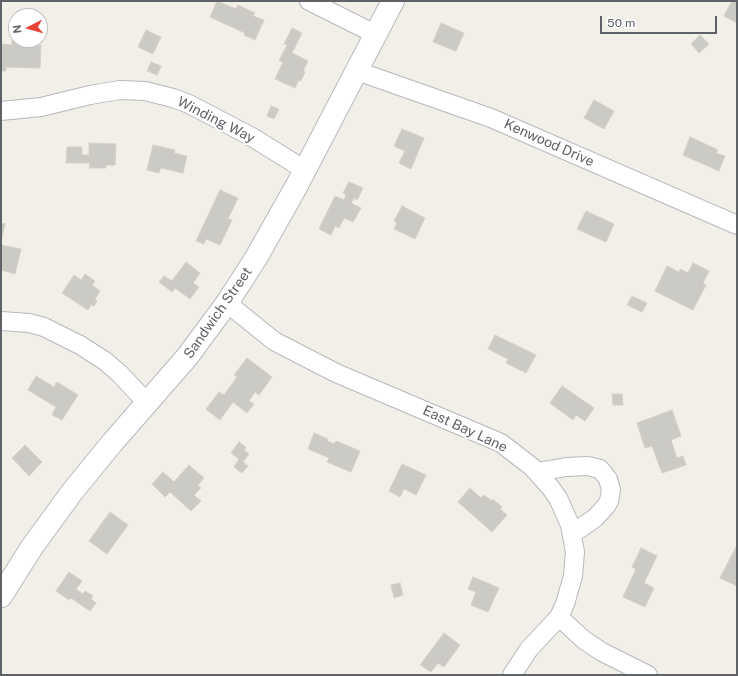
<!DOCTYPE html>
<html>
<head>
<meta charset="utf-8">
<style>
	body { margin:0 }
	#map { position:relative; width:738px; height:676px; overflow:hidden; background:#f1efe8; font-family:"Public Sans",sans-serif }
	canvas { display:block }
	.frame { position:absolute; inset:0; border:2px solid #5f6368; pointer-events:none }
	.north { position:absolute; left:8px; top:8px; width:40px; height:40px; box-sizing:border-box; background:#fff; border:1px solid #bfc1c3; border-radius:50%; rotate:264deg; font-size:11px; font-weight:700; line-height:16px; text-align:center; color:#5f6368 }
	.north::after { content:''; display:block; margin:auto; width:14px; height:18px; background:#ea4335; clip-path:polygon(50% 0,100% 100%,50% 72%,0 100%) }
	.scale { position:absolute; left:600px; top:16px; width:117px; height:18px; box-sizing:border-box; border:2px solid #5f6368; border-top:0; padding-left:5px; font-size:12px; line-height:14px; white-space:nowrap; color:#5f6368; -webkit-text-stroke:3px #fff; paint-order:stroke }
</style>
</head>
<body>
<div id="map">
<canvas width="738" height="676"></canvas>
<div class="frame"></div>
<div class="north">N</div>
<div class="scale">50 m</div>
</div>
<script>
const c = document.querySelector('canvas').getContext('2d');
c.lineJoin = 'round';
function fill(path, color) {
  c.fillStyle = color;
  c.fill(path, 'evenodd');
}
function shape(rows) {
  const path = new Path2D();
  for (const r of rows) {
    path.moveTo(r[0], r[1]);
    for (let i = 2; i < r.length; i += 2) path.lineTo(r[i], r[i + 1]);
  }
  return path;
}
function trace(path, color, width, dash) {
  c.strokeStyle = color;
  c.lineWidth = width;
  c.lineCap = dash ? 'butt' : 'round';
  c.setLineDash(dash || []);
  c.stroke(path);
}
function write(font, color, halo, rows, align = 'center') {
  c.font = font + ' "Public Sans",sans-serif';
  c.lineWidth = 4;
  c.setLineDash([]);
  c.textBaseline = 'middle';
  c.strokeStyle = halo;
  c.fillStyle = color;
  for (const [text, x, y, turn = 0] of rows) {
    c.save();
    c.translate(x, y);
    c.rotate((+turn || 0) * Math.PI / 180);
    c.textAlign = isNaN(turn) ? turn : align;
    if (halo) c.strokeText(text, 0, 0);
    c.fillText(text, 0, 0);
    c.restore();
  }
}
const building = shape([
	[217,1,236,9,238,5,255,13,253,16,264,20,255,40,244,35,245,33,210,17,217,1],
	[732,1,737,3,737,23,724,16,732,1],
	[441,23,464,33,456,51,433,42,441,23],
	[292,28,302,33,292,53,308,61,303,71,305,72,301,81,299,80,295,88,275,79,283,62,279,61,287,45,284,44,292,28],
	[146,30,161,37,153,54,138,47,146,30],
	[700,35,709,44,699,53,691,44,700,35],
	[12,36,16,37,16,40,24,40,24,45,41,45,40,68,6,67,6,71,1,71,1,44,12,45,12,36],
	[151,62,161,66,157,75,147,71,151,62],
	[594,100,614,111,604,129,584,118,594,100],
	[271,106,279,109,274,119,267,116,271,106],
	[402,129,424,138,411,169,399,163,405,151,394,146,402,129],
	[690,137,718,150,716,153,725,156,719,171,683,155,690,137],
	[89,143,116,144,115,165,106,165,106,168,89,168,90,163,66,163,67,147,82,147,82,155,89,155,89,143],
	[153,145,175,150,174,153,187,156,183,173,161,168,159,173,147,170,153,145],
	[349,182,363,188,357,200,354,198,351,203,361,208,353,222,344,218,339,228,335,226,331,235,319,229,335,196,344,200,346,195,343,193,349,182],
	[220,190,238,198,228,219,232,220,220,245,206,239,204,244,196,241,220,190],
	[402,206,425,218,415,239,394,229,397,223,394,221,402,206],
	[586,211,614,224,606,242,577,229,586,211],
	[1,223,5,224,1,242,1,223],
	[1,245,21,249,15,274,1,270,1,245],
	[186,262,200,273,193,283,199,287,190,299,175,288,172,292,159,282,164,276,172,281,186,262],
	[693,263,709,271,703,283,706,285,693,310,655,291,667,266,679,272,680,269,688,273,693,263],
	[85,274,95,281,92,285,100,291,95,299,97,301,94,306,91,305,88,310,62,293,74,275,81,280,85,274],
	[632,296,647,303,642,312,627,305,632,296],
	[495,335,536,355,526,373,506,363,508,359,488,349,495,335],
	[247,358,272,377,259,395,255,392,249,401,254,404,247,413,233,402,220,420,206,409,219,392,224,395,237,377,234,375,247,358],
	[36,376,54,387,57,382,78,395,62,420,52,415,56,407,28,390,36,376],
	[562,386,594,408,585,421,576,415,573,420,550,403,562,386],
	[612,394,622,394,623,405,613,405,612,394],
	[672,410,681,436,671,440,677,458,683,456,686,465,662,473,652,446,645,448,637,423,672,410],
	[314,433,328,439,327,441,334,444,336,441,360,451,351,472,327,462,329,458,308,449,314,433],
	[239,442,246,447,244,450,249,454,243,462,248,466,242,473,234,467,239,459,231,453,239,442],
	[25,445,42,462,29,476,12,458,25,445],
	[402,464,426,475,416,495,404,489,400,497,389,491,402,464],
	[189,465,204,478,198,485,201,488,194,495,201,501,191,511,170,492,165,497,152,484,163,472,174,482,189,465],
	[470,488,481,498,484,495,492,501,493,499,502,507,500,509,507,515,492,532,458,502,470,488],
	[110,512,128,525,107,554,89,541,110,512],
	[736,547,737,548,737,586,720,578,736,547],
	[641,548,657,556,644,583,654,588,645,607,623,597,636,569,632,567,641,548],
	[69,572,82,581,76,589,83,594,85,591,93,596,91,599,96,603,90,611,71,598,69,600,56,591,69,572],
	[473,577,499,588,488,612,471,605,476,592,468,589,473,577],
	[400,583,403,595,394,598,391,585,400,583],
	[444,633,460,645,444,667,438,663,431,672,420,665,444,633]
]);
fill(building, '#cccac5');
trace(building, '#d6d1c6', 1);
const street = shape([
	[309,1,375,34],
	[357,71,491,118,737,225],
	[1,111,41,107,90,95,120,90,145,91,173,98,189,104,252,137,305,170],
	[227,303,274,341,336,373,501,443,532,467,550,487,558,498,570,525,575,552,573,576,565,604,559,617,529,649,512,675],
	[1,321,29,323,44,327,80,345,105,361,120,374,147,403],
	[537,472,566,467,588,466,600,469,608,479,611,490,609,501,606,506,595,518,572,534],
	[559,617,584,640,602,652,648,675]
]);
const secondary = shape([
	[1,596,32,547,72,492,112,443,187,357,227,303,256,258,296,187,393,1]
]);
trace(street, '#b5b8bc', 20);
trace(secondary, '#b6babf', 24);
trace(street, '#fff', 18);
trace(secondary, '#fff', 22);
write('14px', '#5f6368', '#fff', [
	["Winding Way",216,120,27],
	["Kenwood Drive",549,143,24],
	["Sandwich Street",218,313,-55],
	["East Bay Lane",465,429,25]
]);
</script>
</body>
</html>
